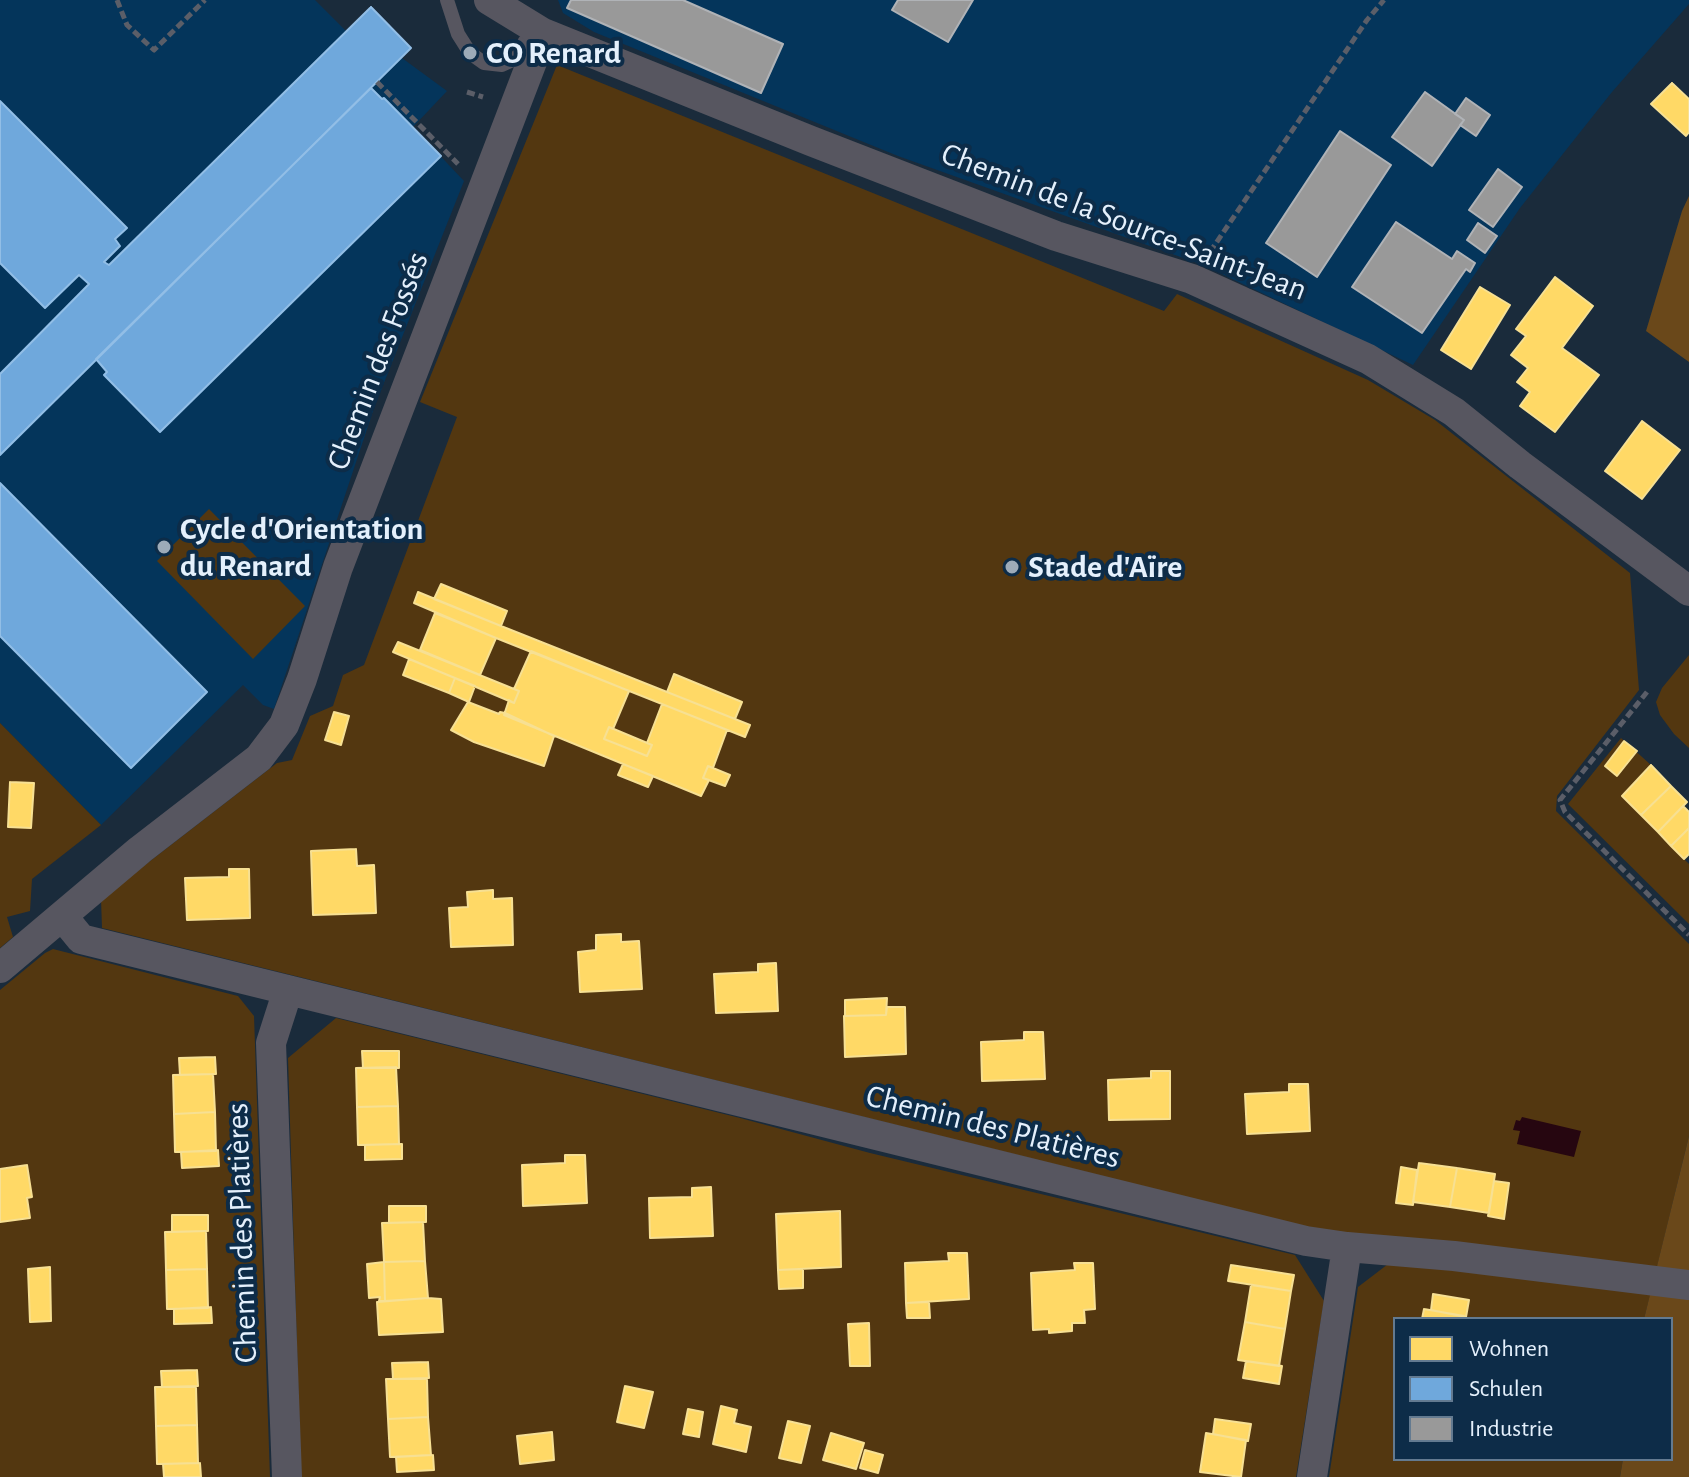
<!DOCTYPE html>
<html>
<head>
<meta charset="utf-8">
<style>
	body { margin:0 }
	#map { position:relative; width:1689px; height:1477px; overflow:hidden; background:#1a2b3b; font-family:"Alegreya Sans",sans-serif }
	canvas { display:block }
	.legend { position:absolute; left:1393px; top:1317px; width:280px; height:144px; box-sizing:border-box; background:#0d2c48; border:2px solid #637a90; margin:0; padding:10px 14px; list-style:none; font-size:24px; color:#e4f0fc }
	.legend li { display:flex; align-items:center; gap:16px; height:40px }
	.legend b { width:40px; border:2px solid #637a90 }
</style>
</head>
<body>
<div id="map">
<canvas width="1689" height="1477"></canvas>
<ul class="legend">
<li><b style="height:22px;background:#ffd966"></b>Wohnen</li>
<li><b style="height:22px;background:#6fa8dc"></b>Schulen</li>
<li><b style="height:22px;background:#999"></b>Industrie</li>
</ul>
</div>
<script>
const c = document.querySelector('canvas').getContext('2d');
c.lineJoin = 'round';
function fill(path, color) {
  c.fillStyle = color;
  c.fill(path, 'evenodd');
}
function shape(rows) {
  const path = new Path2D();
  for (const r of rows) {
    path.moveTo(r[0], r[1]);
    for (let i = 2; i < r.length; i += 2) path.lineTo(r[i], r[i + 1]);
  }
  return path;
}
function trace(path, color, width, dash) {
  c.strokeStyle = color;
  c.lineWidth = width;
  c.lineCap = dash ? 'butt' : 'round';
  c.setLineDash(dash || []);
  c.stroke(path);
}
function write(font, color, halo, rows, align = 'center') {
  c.font = font + ' "Alegreya Sans",sans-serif';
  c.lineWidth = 8;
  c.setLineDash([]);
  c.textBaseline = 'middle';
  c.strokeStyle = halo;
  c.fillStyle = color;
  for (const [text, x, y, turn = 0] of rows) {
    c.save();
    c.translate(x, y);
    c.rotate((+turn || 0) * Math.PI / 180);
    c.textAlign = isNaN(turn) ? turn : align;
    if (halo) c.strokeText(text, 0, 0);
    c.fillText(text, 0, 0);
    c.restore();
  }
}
fill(shape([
	[0,0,315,0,346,31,371,7,411,48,402,58,447,91,413,127,464,181,374,408,274,709,263,705,243,685,101,825,0,723],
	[558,0,1689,0,1689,4,1612,92,1520,208,1413,365,1203,265,898,156,594,32,563,13]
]), '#04355b');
fill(shape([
	[557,65,1164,311,1177,294,1368,380,1435,420,1630,573,1639,690,1557,796,1556,811,1689,944,1689,1136,1657,1267,1319,1230,102,928,101,899,277,763,292,760,310,716,333,706,343,675,364,665,457,417,420,402],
	[209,509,305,606,253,659,157,561],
	[1689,655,1689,748,1674,734,1660,715,1656,702,1662,688],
	[0,723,101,825,32,879,30,911,7,917,13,937,0,948],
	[1621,738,1651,765,1622,796,1689,864,1689,924,1568,804],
	[53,949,238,996,254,1016,270,1477,0,1477,0,990,45,953],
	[336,1018,740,1118,870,1153,1295,1255,1324,1301,1296,1477,301,1477,288,1058],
	[1392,1261,1652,1288,1644,1319,1395,1319,1395,1459,1623,1459,1620,1477,1329,1477,1358,1287]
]), '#533710');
fill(shape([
	[1689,196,1689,362,1646,331,1682,211],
	[1689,1136,1689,1477,1620,1477,1623,1459,1671,1459,1671,1319,1644,1319]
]), '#6a481a');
fill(shape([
	[1522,1117,1581,1131,1574,1157,1517,1144,1520,1131,1513,1130,1516,1120,1520,1121]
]), '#260610');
const homes = shape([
	[1672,83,1689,99,1689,132,1686,136,1651,104,1672,83],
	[1555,277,1593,306,1562,348,1599,375,1555,432,1520,406,1530,392,1517,382,1528,368,1511,355,1526,336,1516,329,1555,277],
	[1480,287,1510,305,1471,369,1441,350,1480,287],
	[1642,421,1680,450,1642,499,1605,471,1642,421],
	[441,584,507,611,501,626,434,599,441,584],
	[418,592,501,626,750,725,745,737,496,638,414,603,418,592],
	[435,613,496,638,480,675,420,650,435,613],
	[398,642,519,691,514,703,393,652,398,642],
	[531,651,629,691,613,729,609,727,604,739,647,756,652,745,647,743,662,704,727,730,713,768,708,766,703,778,709,780,701,796,504,715,509,700,514,703,519,691,514,689,531,651],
	[409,659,455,678,449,693,403,675,409,659],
	[674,674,742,702,735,719,667,692,674,674],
	[455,678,475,686,469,702,449,693,455,678],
	[468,702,499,714,500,712,505,713,554,736,544,766,474,742,451,730,468,702],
	[334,712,349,716,341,745,325,740,334,712],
	[609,727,652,745,647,756,604,739,609,727],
	[1624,741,1637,751,1617,776,1605,766,1624,741],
	[623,764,653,776,648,787,618,775,623,764],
	[1651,765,1671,786,1641,815,1622,796,1651,765],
	[708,766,730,775,725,786,703,778,708,766],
	[10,782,34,783,31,828,8,827,10,782],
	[1671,786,1687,802,1658,832,1641,815,1671,786],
	[1683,806,1689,812,1689,828,1671,846,1658,832,1683,806],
	[1689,828,1689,854,1684,859,1671,846,1689,828],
	[356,849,357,866,374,865,376,913,313,915,311,851,356,849],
	[229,869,249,869,250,918,187,920,185,878,229,877,229,869],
	[493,890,493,899,512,898,513,945,451,947,449,908,468,907,467,892,493,890],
	[621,934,621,942,639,941,642,989,580,992,578,952,596,950,596,935,621,934],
	[776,963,778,1011,716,1013,714,974,758,972,758,964,776,963],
	[887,998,886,1015,845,1016,845,1000,887,998],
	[887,1007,905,1007,906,1054,845,1057,844,1016,886,1015,887,1007],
	[1024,1032,1043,1032,1045,1079,982,1081,981,1042,1024,1040,1024,1032],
	[362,1051,399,1051,399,1068,363,1068,362,1051],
	[215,1057,216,1074,180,1075,179,1058,215,1057],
	[396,1067,398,1106,357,1107,356,1068,396,1067],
	[1151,1071,1170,1071,1170,1119,1109,1120,1108,1080,1151,1078,1151,1071],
	[213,1074,215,1112,174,1114,173,1075,213,1074],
	[1289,1084,1308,1084,1310,1131,1247,1134,1245,1094,1289,1092,1289,1084],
	[398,1106,399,1144,358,1145,357,1107,398,1106],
	[215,1112,216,1151,175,1152,174,1114,215,1112],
	[402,1144,402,1159,365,1160,365,1145,402,1144],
	[218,1150,219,1166,182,1168,181,1152,218,1150],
	[565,1155,585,1155,587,1203,523,1206,522,1165,565,1163,565,1155],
	[1419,1163,1457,1168,1450,1207,1413,1202,1419,1163],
	[27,1165,32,1197,27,1198,30,1218,0,1222,0,1169,27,1165],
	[1401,1167,1417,1170,1413,1205,1396,1203,1401,1167],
	[1457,1168,1495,1174,1489,1213,1450,1207,1457,1168],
	[1494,1181,1509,1183,1504,1219,1488,1216,1494,1181],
	[711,1187,713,1236,650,1238,649,1198,692,1197,692,1188,711,1187],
	[389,1206,426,1206,426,1222,389,1223,389,1206],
	[840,1211,841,1267,778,1270,776,1214,840,1211],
	[172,1215,208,1215,208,1231,172,1232,172,1215],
	[423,1222,425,1261,384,1262,382,1223,423,1222],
	[206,1231,207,1269,166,1270,165,1232,206,1231],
	[948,1253,967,1253,969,1299,906,1303,905,1263,949,1261,948,1253],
	[425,1261,428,1298,385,1301,384,1262,425,1261],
	[384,1262,385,1301,379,1301,380,1297,369,1298,367,1264,384,1262],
	[1074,1263,1093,1263,1095,1309,1084,1310,1085,1323,1072,1323,1072,1331,1049,1333,1049,1329,1033,1330,1031,1273,1075,1270,1074,1263],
	[1231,1265,1294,1275,1291,1291,1228,1281,1231,1265],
	[50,1267,51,1321,30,1322,28,1269,50,1267],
	[207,1269,208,1308,167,1309,166,1270,207,1269],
	[803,1269,803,1288,779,1289,778,1270,803,1269],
	[1251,1285,1291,1291,1285,1329,1245,1322,1251,1285],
	[1433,1294,1469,1300,1466,1317,1431,1310,1433,1294],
	[428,1298,441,1299,443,1332,379,1335,377,1302,428,1298],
	[929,1302,930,1318,907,1318,906,1303,929,1302],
	[211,1307,212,1323,174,1324,174,1309,211,1307],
	[1424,1309,1464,1316,1464,1319,1422,1319,1424,1309],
	[1245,1322,1285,1329,1279,1366,1238,1360,1245,1322],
	[869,1323,870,1366,850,1366,848,1324,869,1323],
	[1246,1361,1282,1366,1279,1384,1243,1378,1246,1361],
	[428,1362,429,1378,393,1379,392,1363,428,1362],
	[197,1370,198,1386,162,1387,161,1371,197,1370],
	[386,1379,427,1379,428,1417,388,1419,386,1379],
	[625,1386,653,1392,644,1428,617,1422,625,1386],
	[155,1387,196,1387,197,1425,156,1426,155,1387],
	[721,1406,737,1410,734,1423,751,1427,746,1452,713,1444,721,1406],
	[688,1409,703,1412,699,1437,683,1434,688,1409],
	[428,1417,431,1455,390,1457,388,1419,428,1417],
	[1215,1419,1251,1424,1248,1441,1213,1434,1215,1419],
	[788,1421,810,1426,801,1463,779,1458,788,1421],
	[197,1425,198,1463,157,1464,156,1426,197,1425],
	[552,1432,554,1460,520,1464,517,1436,552,1432],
	[831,1433,864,1443,856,1469,823,1460,831,1433],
	[1206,1433,1246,1440,1241,1477,1200,1472,1206,1433],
	[865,1450,883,1455,878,1473,860,1468,865,1450],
	[433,1455,434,1470,397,1472,396,1457,433,1455],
	[200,1463,201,1477,164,1477,163,1464,200,1463]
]);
fill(homes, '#ffd966');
trace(homes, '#f7e093', 2);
const schools = shape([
	[371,7,411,48,0,455,0,374,89,284,79,275,45,308,0,263,0,101,127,228,115,239,120,246,104,262,109,265,371,7],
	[371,88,382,99,384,98,441,156,160,432,104,375,107,372,96,359,371,88],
	[0,483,207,692,131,768,0,636,0,483]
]);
fill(schools, '#6fa8dc');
trace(schools, '#92bee6', 2);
const industry = shape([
	[571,0,683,0,783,44,761,93,567,8,571,0],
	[898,0,973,0,948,42,892,10,898,0],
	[1425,92,1464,120,1432,166,1392,137,1425,92],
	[1466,98,1490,115,1476,136,1460,125,1464,120,1455,114,1466,98],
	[1340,131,1391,165,1317,277,1266,243,1340,131],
	[1498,169,1522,187,1493,227,1469,210,1498,169],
	[1396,222,1452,259,1457,251,1475,263,1470,272,1466,269,1422,333,1352,287,1396,222],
	[1478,223,1497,236,1485,253,1467,240,1478,223]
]);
fill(industry, '#999');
trace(industry, '#b0b3b7', 2);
trace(shape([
	[117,0,127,25,154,50,205,0],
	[377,82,458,164],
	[467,92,483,97],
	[1210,252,1367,20,1384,0],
	[1647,692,1560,800,1565,812,1689,935]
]), '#5b5e68', 5, [8, 4]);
trace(shape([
	[447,0,458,34,470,53,484,63,502,65,517,58,525,41]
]), '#575660', 14);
trace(shape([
	[489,0,543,33,811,141,1056,236,1192,279,1368,359,1454,412,1520,465,1689,591],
	[63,917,81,939,1306,1241,1347,1247,1454,1256,1689,1285],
	[0,968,140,850,259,758,284,725,302,679,338,567,543,33],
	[287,1477,271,1043,288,990],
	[1312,1477,1347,1247]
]), '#575660', 30);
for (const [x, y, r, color] of [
	[470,53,8,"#9dabb8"],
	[164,547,8,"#9dabb8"],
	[1012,567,8,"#9dabb8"]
]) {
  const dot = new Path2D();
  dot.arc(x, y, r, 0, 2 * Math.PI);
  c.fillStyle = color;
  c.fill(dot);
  trace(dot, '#0d2c48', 3);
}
write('bold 32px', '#e4f0fc', '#0d2c48', [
	["CO Renard",486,53],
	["Cycle d'Orientation",180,529],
	["du Renard",180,566],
	["Stade d'Aïre",1028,567]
], 'left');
write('32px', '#e4f0fc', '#0d2c48', [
	["Chemin de la Source-Saint-Jean",1124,222,21],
	["Chemin des Fossés",378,361,-69],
	["Chemin des Platières",993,1127,14],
	["Chemin des Platières",242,1233,-92]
]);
</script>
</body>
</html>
